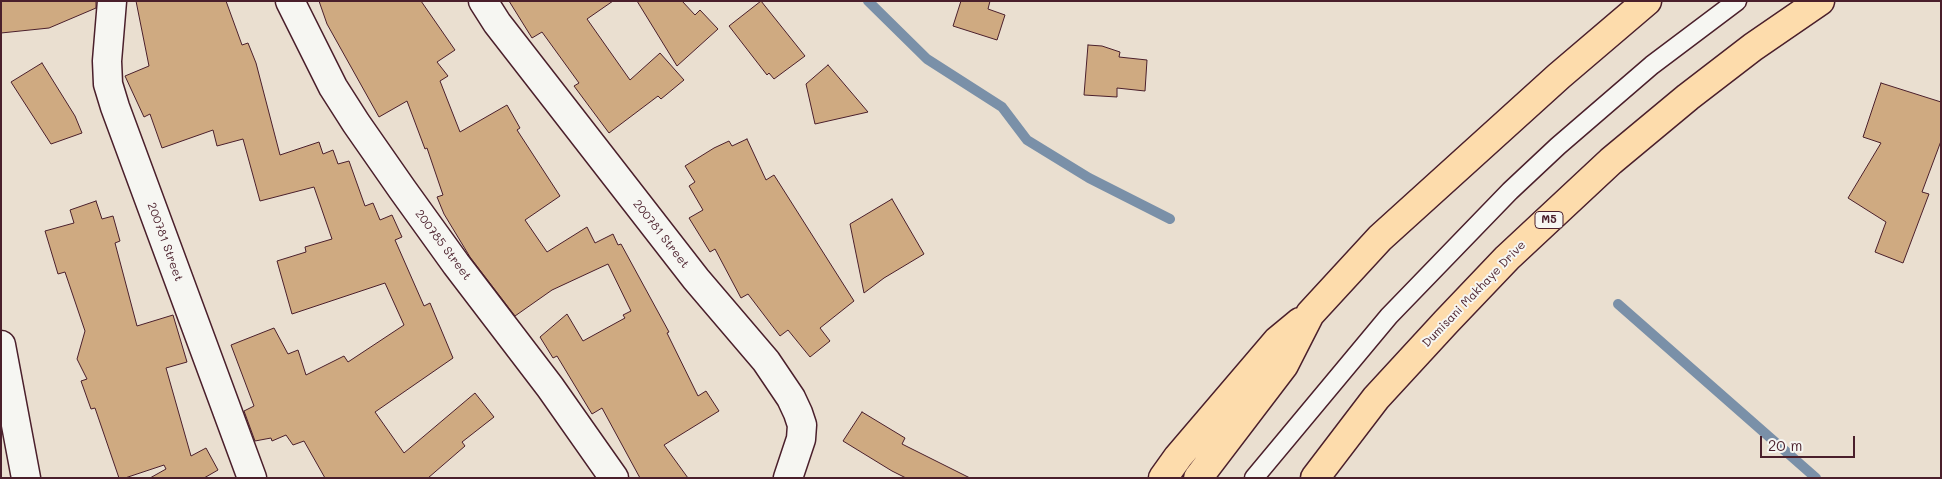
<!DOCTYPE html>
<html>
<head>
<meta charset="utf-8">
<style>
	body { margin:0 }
	#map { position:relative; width:1942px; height:479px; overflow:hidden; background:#eadfd0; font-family:Mali,sans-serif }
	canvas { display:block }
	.frame { position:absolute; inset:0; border:2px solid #4a1f2b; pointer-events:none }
	.scale { position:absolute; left:1760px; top:436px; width:95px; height:22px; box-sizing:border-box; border:2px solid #4a1f2b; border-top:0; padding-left:6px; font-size:15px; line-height:18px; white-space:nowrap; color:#4a1f2b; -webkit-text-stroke:4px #f6f6f2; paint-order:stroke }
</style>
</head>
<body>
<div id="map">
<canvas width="1942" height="479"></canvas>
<div class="frame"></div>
<div class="scale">20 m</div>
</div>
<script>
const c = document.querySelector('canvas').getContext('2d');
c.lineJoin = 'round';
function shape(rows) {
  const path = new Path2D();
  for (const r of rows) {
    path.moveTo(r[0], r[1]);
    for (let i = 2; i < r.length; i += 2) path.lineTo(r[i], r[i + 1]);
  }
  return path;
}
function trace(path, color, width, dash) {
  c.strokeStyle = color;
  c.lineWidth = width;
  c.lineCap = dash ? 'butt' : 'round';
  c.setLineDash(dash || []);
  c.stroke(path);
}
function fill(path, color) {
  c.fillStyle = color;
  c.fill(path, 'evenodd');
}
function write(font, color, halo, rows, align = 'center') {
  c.font = font + ' Mali,sans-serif';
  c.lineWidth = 4;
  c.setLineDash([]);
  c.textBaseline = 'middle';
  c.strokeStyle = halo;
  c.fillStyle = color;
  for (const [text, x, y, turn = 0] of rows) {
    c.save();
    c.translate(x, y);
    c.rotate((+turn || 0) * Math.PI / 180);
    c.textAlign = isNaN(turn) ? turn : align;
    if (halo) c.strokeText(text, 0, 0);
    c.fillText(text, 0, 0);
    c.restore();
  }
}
trace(shape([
	[868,1,927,59,1002,107,1027,140,1089,178,1170,219],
	[1618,304,1816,478]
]), '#7a90a8', 10);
const building = shape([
	[1,1,96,1,96,8,49,28,1,33,1,1],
	[136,1,226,1,242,45,248,43,256,63,280,155,319,142,323,154,333,150,338,164,349,161,365,206,373,203,380,220,392,215,402,237,395,240,424,306,430,303,453,358,375,412,404,453,475,393,494,417,462,442,465,446,428,478,325,478,304,441,293,445,286,435,272,441,271,438,255,441,244,411,254,406,231,345,274,328,288,354,298,350,306,375,344,356,348,362,404,325,385,283,292,314,277,261,306,252,305,247,332,239,314,187,260,201,243,139,217,146,213,130,162,148,150,114,144,117,125,76,149,66,136,1],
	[319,1,421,1,455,50,437,62,448,76,440,81,460,132,507,105,520,128,517,130,560,196,525,220,547,252,587,227,595,243,613,234,618,245,621,244,669,332,667,333,698,396,706,391,719,411,664,445,688,478,640,478,602,408,592,414,557,356,553,358,540,337,567,314,583,341,625,318,623,315,631,311,608,264,552,290,515,316,470,257,444,214,437,197,443,195,427,148,425,149,407,101,379,117,327,24,319,1],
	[509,1,613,1,587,19,630,80,660,53,684,80,661,99,658,96,609,133,574,86,579,83,542,32,532,38,509,1],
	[637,1,682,1,695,15,700,10,718,29,677,66,637,1],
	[761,1,805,56,774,79,769,73,767,75,729,26,761,1],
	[961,1,990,1,988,9,1005,15,997,40,953,26,961,1],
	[1088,45,1102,46,1120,52,1119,57,1147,60,1145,91,1117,88,1117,97,1084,95,1088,45],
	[42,63,75,116,82,133,51,144,11,82,42,63],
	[828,65,868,112,815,124,806,84,828,65],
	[1881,83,1941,102,1941,141,1922,192,1929,194,1903,263,1875,252,1886,222,1848,198,1881,143,1863,137,1881,83],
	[747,139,766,180,774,175,854,301,820,328,830,341,810,357,788,330,780,336,748,294,741,298,715,249,710,252,689,218,703,210,689,186,695,182,685,166,714,148,729,141,732,146,747,139],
	[892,199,924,254,884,278,864,293,850,224,892,199],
	[96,201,102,219,113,216,120,241,115,243,137,326,173,315,187,362,166,368,191,456,206,448,218,470,204,478,150,478,166,469,164,465,125,478,119,478,95,408,91,409,81,381,87,379,77,359,85,331,65,272,58,274,45,231,74,223,70,210,96,201],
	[862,412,905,438,902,444,970,478,906,478,892,471,843,441,862,412]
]);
fill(building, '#cfaa81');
trace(building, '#4a1f2b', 1);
const lane = shape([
	[1254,478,1389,316,1510,191,1558,146,1652,65,1737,1]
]);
const street = shape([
	[112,1,107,61,108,84,115,107,252,478],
	[290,1,333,87,356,123,402,189,456,264,550,387,614,478],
	[483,1,497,23,696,279,766,361,791,398,798,413,802,425,801,439,788,478],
	[1,345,26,478]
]);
const primary = shape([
	[1163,478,1178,457,1277,341,1300,322],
	[1198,478,1284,365,1310,314,1380,238,1559,76,1647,1],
	[1315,478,1376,398,1446,322,1507,258,1611,161,1688,97,1753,47,1820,1]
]);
trace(lane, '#4a1f2b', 21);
trace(street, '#4a1f2b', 31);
trace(primary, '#4a1f2b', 31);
trace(lane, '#f6f6f2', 18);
trace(street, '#f6f6f2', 28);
trace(primary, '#fddcac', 28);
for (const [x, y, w] of [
	[1549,220,28]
]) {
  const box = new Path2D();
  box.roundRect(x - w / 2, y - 8.5, w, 17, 4);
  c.fillStyle = '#f6f6f2';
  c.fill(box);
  trace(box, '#4a1f2b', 1);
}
write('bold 11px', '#4a1f2b', null, [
	["M5",1549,220]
]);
write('12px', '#4a1f2b', '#f6f6f2', [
	["200781 Street",661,234,52],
	["200781 Street",165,242,70],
	["200785 Street",443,245,53],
	["Dumisani Makhaye Drive",1474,294,-46]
]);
</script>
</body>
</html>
